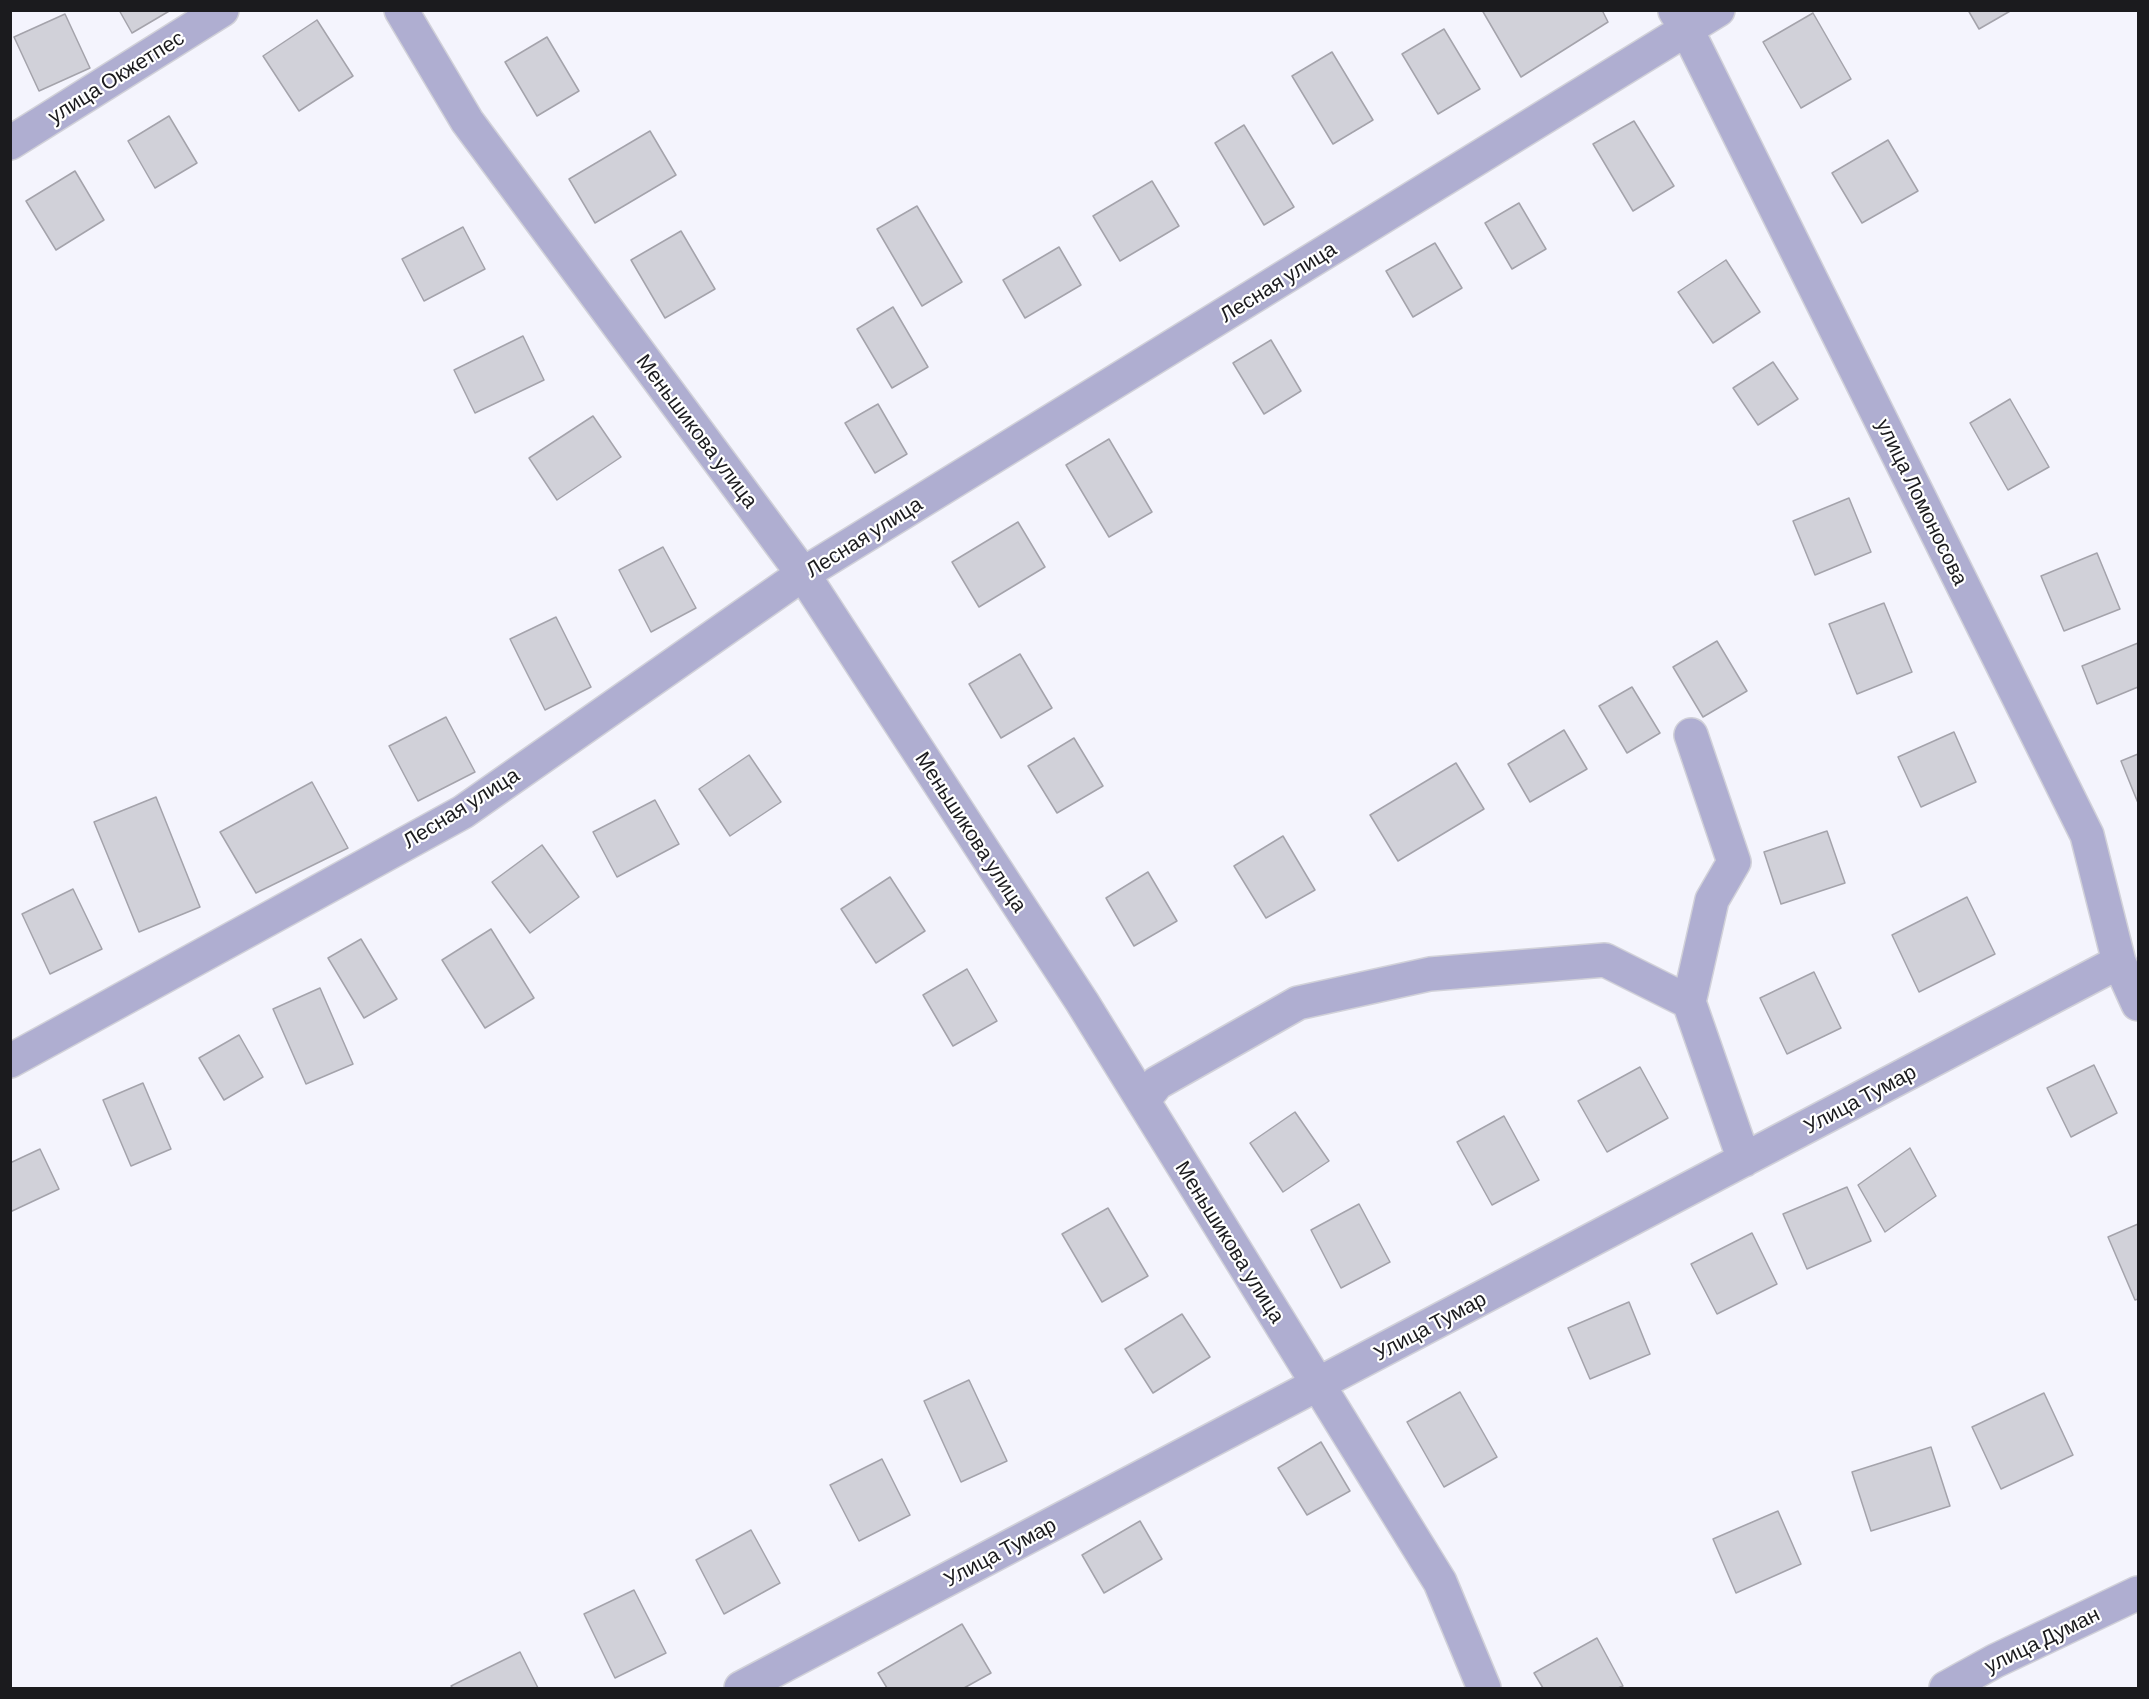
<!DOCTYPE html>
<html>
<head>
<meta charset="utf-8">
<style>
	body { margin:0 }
	#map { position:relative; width:2149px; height:1699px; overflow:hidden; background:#f4f4fd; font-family:Barlow,sans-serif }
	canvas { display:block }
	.frame { position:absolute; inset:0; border:12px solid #1b1b1e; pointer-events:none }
</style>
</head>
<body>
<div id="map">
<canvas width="2149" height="1699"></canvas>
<div class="frame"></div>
</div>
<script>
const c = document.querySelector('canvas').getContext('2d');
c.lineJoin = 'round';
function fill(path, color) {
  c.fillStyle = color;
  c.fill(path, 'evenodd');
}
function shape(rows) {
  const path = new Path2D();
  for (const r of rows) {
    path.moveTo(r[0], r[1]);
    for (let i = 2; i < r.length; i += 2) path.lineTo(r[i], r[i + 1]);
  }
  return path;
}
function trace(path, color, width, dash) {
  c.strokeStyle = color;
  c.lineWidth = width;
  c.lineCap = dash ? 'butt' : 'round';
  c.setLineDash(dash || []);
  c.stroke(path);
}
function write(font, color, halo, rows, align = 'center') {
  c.font = font + ' Barlow,sans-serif';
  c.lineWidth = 4.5;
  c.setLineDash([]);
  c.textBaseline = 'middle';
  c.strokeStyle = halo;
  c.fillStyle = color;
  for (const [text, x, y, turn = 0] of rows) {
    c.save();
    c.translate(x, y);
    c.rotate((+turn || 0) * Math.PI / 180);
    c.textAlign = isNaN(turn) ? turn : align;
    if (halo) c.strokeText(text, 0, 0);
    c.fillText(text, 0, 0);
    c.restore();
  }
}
const building = shape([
	[119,10,171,10,132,33,119,10],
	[1482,10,1602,10,1608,22,1521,77,1482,10],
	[1968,10,2012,10,1979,29,1968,10],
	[1813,13,1851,79,1801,108,1763,42,1813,13],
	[65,14,90,68,39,91,14,37,65,14],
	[317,20,353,76,299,111,263,56,317,20],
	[1444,29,1480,89,1438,114,1402,54,1444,29],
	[547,37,579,91,537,116,505,62,547,37],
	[1332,52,1373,120,1333,144,1292,76,1332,52],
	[169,116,197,163,155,188,128,141,169,116],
	[1634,121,1674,186,1633,211,1593,144,1634,121],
	[1244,125,1294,207,1264,225,1215,143,1244,125],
	[650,131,676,175,595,223,569,179,650,131],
	[1888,140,1918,191,1862,223,1832,173,1888,140],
	[75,171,104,220,56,250,26,201,75,171],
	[1152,181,1179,226,1120,261,1093,216,1152,181],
	[1519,203,1546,249,1512,269,1485,223,1519,203],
	[917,206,962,282,922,306,877,229,917,206],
	[463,227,485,269,424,301,402,259,463,227],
	[681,231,715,289,665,318,631,260,681,231],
	[1435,243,1462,288,1413,317,1386,271,1435,243],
	[1059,247,1081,285,1025,318,1003,280,1059,247],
	[1726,260,1760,312,1713,343,1678,292,1726,260],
	[893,307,928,367,892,388,857,329,893,307],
	[523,336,544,380,475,413,454,370,523,336],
	[1271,340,1301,391,1264,414,1233,363,1271,340],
	[1773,362,1798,399,1758,425,1733,388,1773,362],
	[2010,399,2049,467,2008,490,1970,423,2010,399],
	[878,404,907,454,875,473,845,423,878,404],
	[593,416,621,457,557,500,529,458,593,416],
	[1109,439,1152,512,1109,537,1066,465,1109,439],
	[1849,498,1871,552,1815,575,1793,521,1849,498],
	[1018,522,1045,567,979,607,952,562,1018,522],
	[663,547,696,608,651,632,619,570,663,547],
	[2097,553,2120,609,2064,631,2041,576,2097,553],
	[1884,603,1912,672,1857,694,1829,624,1884,603],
	[556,617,591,687,545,710,510,639,556,617],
	[1717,641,1747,691,1703,717,1673,667,1717,641],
	[2138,643,2138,687,2097,704,2082,666,2138,643],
	[1020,654,1052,708,1001,738,969,684,1020,654],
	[1632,687,1660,733,1627,753,1599,706,1632,687],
	[446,717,475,772,418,801,389,746,446,717],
	[1564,730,1587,769,1530,802,1508,764,1564,730],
	[1954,732,1976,782,1921,807,1898,757,1954,732],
	[1074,738,1103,786,1057,813,1028,766,1074,738],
	[2138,754,2138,803,2121,761,2138,754],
	[749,755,781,802,730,836,699,789,749,755],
	[1456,763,1484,809,1398,861,1370,815,1456,763],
	[312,782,348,848,256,893,220,832,312,782],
	[156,797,200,907,139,932,94,822,156,797],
	[655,800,679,844,617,877,593,832,655,800],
	[1827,831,1845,883,1781,904,1764,852,1827,831],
	[1283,836,1315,890,1266,918,1234,866,1283,836],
	[542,845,579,897,530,933,492,882,542,845],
	[1148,872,1177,921,1134,946,1106,898,1148,872],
	[890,877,925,931,876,963,841,909,890,877],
	[73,889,102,949,50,974,22,914,73,889],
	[1967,897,1995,954,1919,992,1892,935,1967,897],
	[491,929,534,998,485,1028,442,960,491,929],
	[361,939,397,999,364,1018,328,958,361,939],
	[967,969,997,1021,953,1046,923,995,967,969],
	[1814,972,1841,1028,1787,1054,1760,998,1814,972],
	[320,988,353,1064,306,1084,273,1009,320,988],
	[239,1035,263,1077,224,1100,199,1058,239,1035],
	[2094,1065,2117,1113,2071,1137,2047,1088,2094,1065],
	[1640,1067,1668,1118,1607,1152,1578,1101,1640,1067],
	[143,1083,171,1149,131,1166,103,1100,143,1083],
	[1295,1112,1329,1161,1283,1192,1250,1143,1295,1112],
	[1504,1116,1539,1180,1492,1205,1457,1142,1504,1116],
	[1910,1148,1936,1196,1885,1232,1858,1185,1910,1148],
	[40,1149,59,1189,10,1212,10,1163,40,1149],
	[1847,1187,1871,1241,1807,1269,1783,1214,1847,1187],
	[1359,1204,1390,1262,1341,1288,1311,1230,1359,1204],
	[1108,1208,1148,1276,1102,1302,1062,1234,1108,1208],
	[2138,1224,2138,1299,2135,1300,2108,1237,2138,1224],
	[1752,1233,1777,1284,1717,1314,1691,1264,1752,1233],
	[1629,1302,1650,1354,1590,1379,1568,1328,1629,1302],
	[1182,1314,1210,1357,1153,1393,1125,1349,1182,1314],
	[969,1380,1007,1461,961,1482,924,1401,969,1380],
	[1460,1392,1497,1457,1444,1487,1407,1422,1460,1392],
	[2044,1393,2073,1455,2001,1489,1972,1427,2044,1393],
	[1321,1442,1350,1491,1307,1515,1278,1468,1321,1442],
	[1931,1447,1950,1506,1871,1531,1852,1472,1931,1447],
	[882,1459,910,1515,859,1541,830,1485,882,1459],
	[1778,1511,1801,1564,1736,1593,1713,1539,1778,1511],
	[1140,1521,1162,1559,1104,1593,1082,1555,1140,1521],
	[751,1530,780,1583,724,1614,696,1560,751,1530],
	[634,1590,666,1653,615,1678,584,1614,634,1590],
	[962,1624,991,1673,964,1688,887,1688,878,1673,962,1624],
	[1597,1638,1623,1686,1618,1688,1543,1688,1534,1673,1597,1638],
	[520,1652,538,1688,453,1688,451,1686,520,1652]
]);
fill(building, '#d1d1d9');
trace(building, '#a4a3ab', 1.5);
const minor = shape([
	[401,10,467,121,803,574,1082,1002,1440,1582,1484,1688],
	[1675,11,1687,30,2087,835,2119,962,2138,1004],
	[10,143,222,10],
	[1689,1002,1712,900,1734,862,1691,735],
	[10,1061,463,812,803,574,1718,10],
	[1143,1101,1157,1083,1298,1003,1430,974,1605,960,1689,1002,1744,1160],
	[741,1688,2119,962],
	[1946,1688,1995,1661,2138,1593]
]);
trace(minor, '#d1d1d9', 36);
trace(minor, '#afaed1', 33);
write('21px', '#1b1b1e', '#fff', [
	["улица Окжетпес",116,77,-32],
	["Лесная улица",1278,282,-32],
	["Меньшикова улица",697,431,53],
	["улица Ломоносова",1922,502,64],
	["Лесная улица",864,537,-32],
	["Лесная улица",461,808,-32],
	["Меньшикова улица",971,832,57],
	["Улица Тумар",1860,1099,-28],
	["Меньшикова улица",1230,1242,58],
	["Улица Тумар",1430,1326,-28],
	["Улица Тумар",1000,1552,-28],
	["улица Думан",2042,1640,-26]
]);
</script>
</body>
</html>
